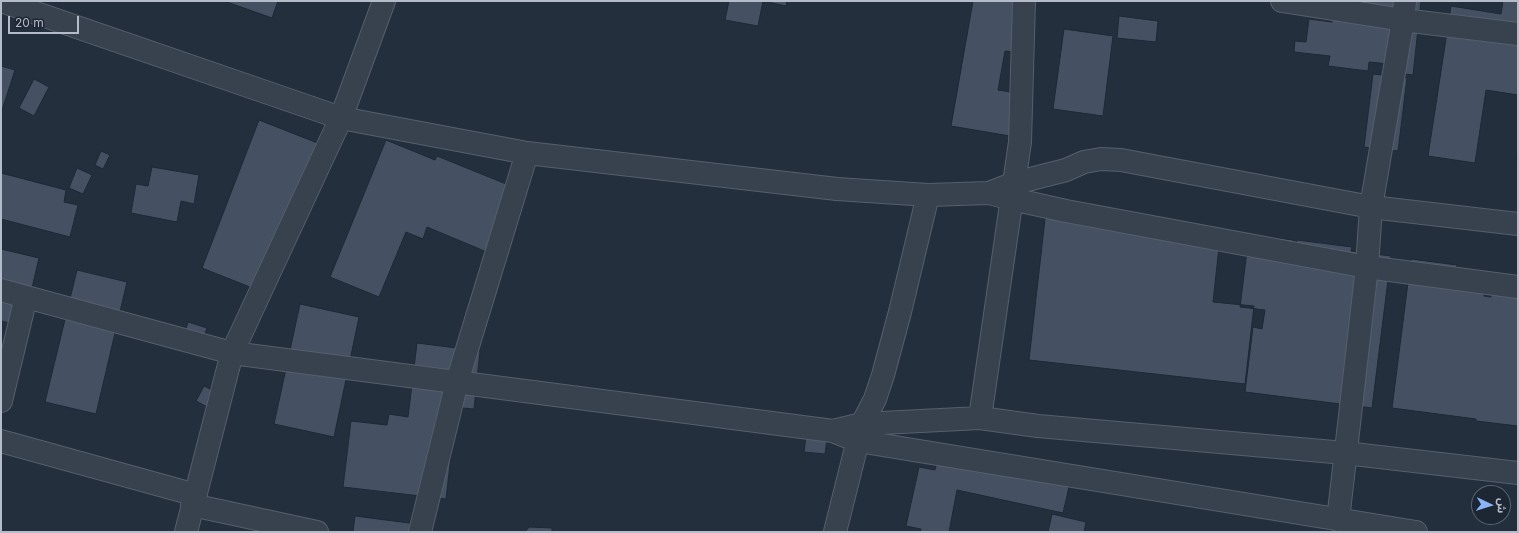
<!DOCTYPE html>
<html>
<head>
<meta charset="utf-8">
<style>
	body { margin:0 }
	#map { position:relative; width:1519px; height:533px; overflow:hidden; background:#242f3e; font-family:Inter,"Noto Sans Arabic",sans-serif }
	canvas { display:block }
	.frame { position:absolute; inset:0; border:2px solid #b4bcc9; pointer-events:none }
	.north { position:absolute; left:1471px; top:485px; width:40px; height:40px; box-sizing:border-box; background:#1d2633; border:1px solid #59626f; border-radius:50%; rotate:94deg; font-size:11px; font-weight:700; line-height:16px; text-align:center; color:#b4bcc9 }
	.north::after { content:''; display:block; margin:auto; width:14px; height:18px; background:#8ab4f8; clip-path:polygon(50% 0,100% 100%,50% 72%,0 100%) }
	.scale { position:absolute; left:8px; top:16px; width:71px; height:18px; box-sizing:border-box; border:2px solid #b4bcc9; border-top:0; padding-left:5px; font-size:12px; line-height:14px; white-space:nowrap; color:#b4bcc9; -webkit-text-stroke:3px #1d2633; paint-order:stroke }
</style>
</head>
<body>
<div id="map">
<canvas width="1519" height="533"></canvas>
<div class="frame"></div>
<div class="north">ش</div>
<div class="scale">20 m</div>
</div>
<script>
const c = document.querySelector('canvas').getContext('2d');
c.lineJoin = 'round';
function fill(path, color) {
  c.fillStyle = color;
  c.fill(path, 'evenodd');
}
function shape(rows) {
  const path = new Path2D();
  for (const r of rows) {
    path.moveTo(r[0], r[1]);
    for (let i = 2; i < r.length; i += 2) path.lineTo(r[i], r[i + 1]);
  }
  return path;
}
function trace(path, color, width, dash) {
  c.strokeStyle = color;
  c.lineWidth = width;
  c.lineCap = dash ? 'butt' : 'round';
  c.setLineDash(dash || []);
  c.stroke(path);
}
const building = shape([
	[224,1,278,1,272,18,224,1],
	[729,1,787,1,786,6,763,1,758,26,725,20,729,1],
	[973,1,1033,1,1032,12,1036,12,1026,72,1015,52,1005,51,998,90,1023,94,1016,137,951,126,973,1],
	[1335,1,1421,1,1413,75,1388,72,1389,64,1369,62,1368,71,1328,66,1330,56,1294,52,1295,41,1306,42,1309,19,1332,22,1335,1],
	[1503,1,1518,1,1518,95,1486,90,1475,163,1428,156,1451,6,1501,14,1503,1],
	[1119,16,1158,21,1156,42,1117,38,1119,16],
	[1064,29,1113,36,1103,116,1053,109,1064,29],
	[1,66,15,70,1,113,1,66],
	[1373,74,1407,78,1398,151,1364,147,1373,74],
	[34,79,49,87,34,116,19,108,34,79],
	[259,120,320,144,260,291,202,268,259,120],
	[386,140,435,160,437,156,521,190,494,255,427,227,423,239,406,232,379,297,330,277,386,140],
	[1518,148,1518,163,1516,163,1518,148],
	[101,151,110,155,103,169,95,165,101,151],
	[152,167,199,175,194,204,181,201,177,222,131,213,136,184,148,186,152,167],
	[77,168,92,175,83,194,69,188,77,168],
	[1,173,66,190,64,202,78,205,70,237,1,219,1,173],
	[1046,210,1221,229,1213,302,1254,306,1245,384,1029,360,1046,210],
	[1249,235,1293,240,1291,255,1295,255,1297,240,1352,247,1351,251,1391,256,1372,408,1245,392,1253,327,1262,329,1265,310,1240,307,1249,235],
	[1,249,39,258,23,326,1,321,1,249],
	[1411,259,1457,265,1456,269,1486,272,1484,296,1491,297,1494,276,1518,279,1518,426,1476,421,1476,419,1392,408,1411,259],
	[77,270,127,282,96,414,45,402,77,270],
	[300,304,359,317,334,437,274,424,300,304],
	[188,322,207,328,200,347,182,341,188,322],
	[417,343,480,351,474,409,451,407,454,430,446,499,343,487,351,421,387,425,389,414,408,417,417,343],
	[204,386,223,396,215,411,196,401,204,386],
	[807,429,828,431,825,454,804,452,807,429],
	[940,449,1071,478,1063,513,957,490,949,532,920,532,921,529,906,526,919,467,935,470,940,449],
	[1052,514,1086,522,1084,532,1048,532,1052,514],
	[355,516,432,526,431,532,353,532,355,516],
	[529,527,552,528,552,532,525,532,529,527]
]);
fill(building, '#455162');
trace(building, '#1f2835', 1);
const minor = shape([
	[1,1,341,118,527,153,837,189,928,195,989,193,1015,183,1066,170,1084,162,1101,159,1121,160,1371,207,1518,224],
	[1282,1,1403,20,1518,34],
	[989,193,1012,199,1066,211,1367,267,1518,287],
	[1,290,232,353,833,431,858,441,1416,532],
	[1,401,26,297],
	[980,418,1020,142,1024,1],
	[833,431,862,424,980,418,1038,426,1345,453,1518,473],
	[1,441,196,495],
	[192,505,317,532],
	[1338,520,1367,267,1371,207,1403,20,1405,1],
	[186,532,232,353,341,118,384,1],
	[420,532,457,382,527,153],
	[835,532,862,424,875,399,883,375,900,312,928,195]
]);
trace(minor, '#565f6c', 24);
trace(minor, '#38414e', 22);
</script>
</body>
</html>
